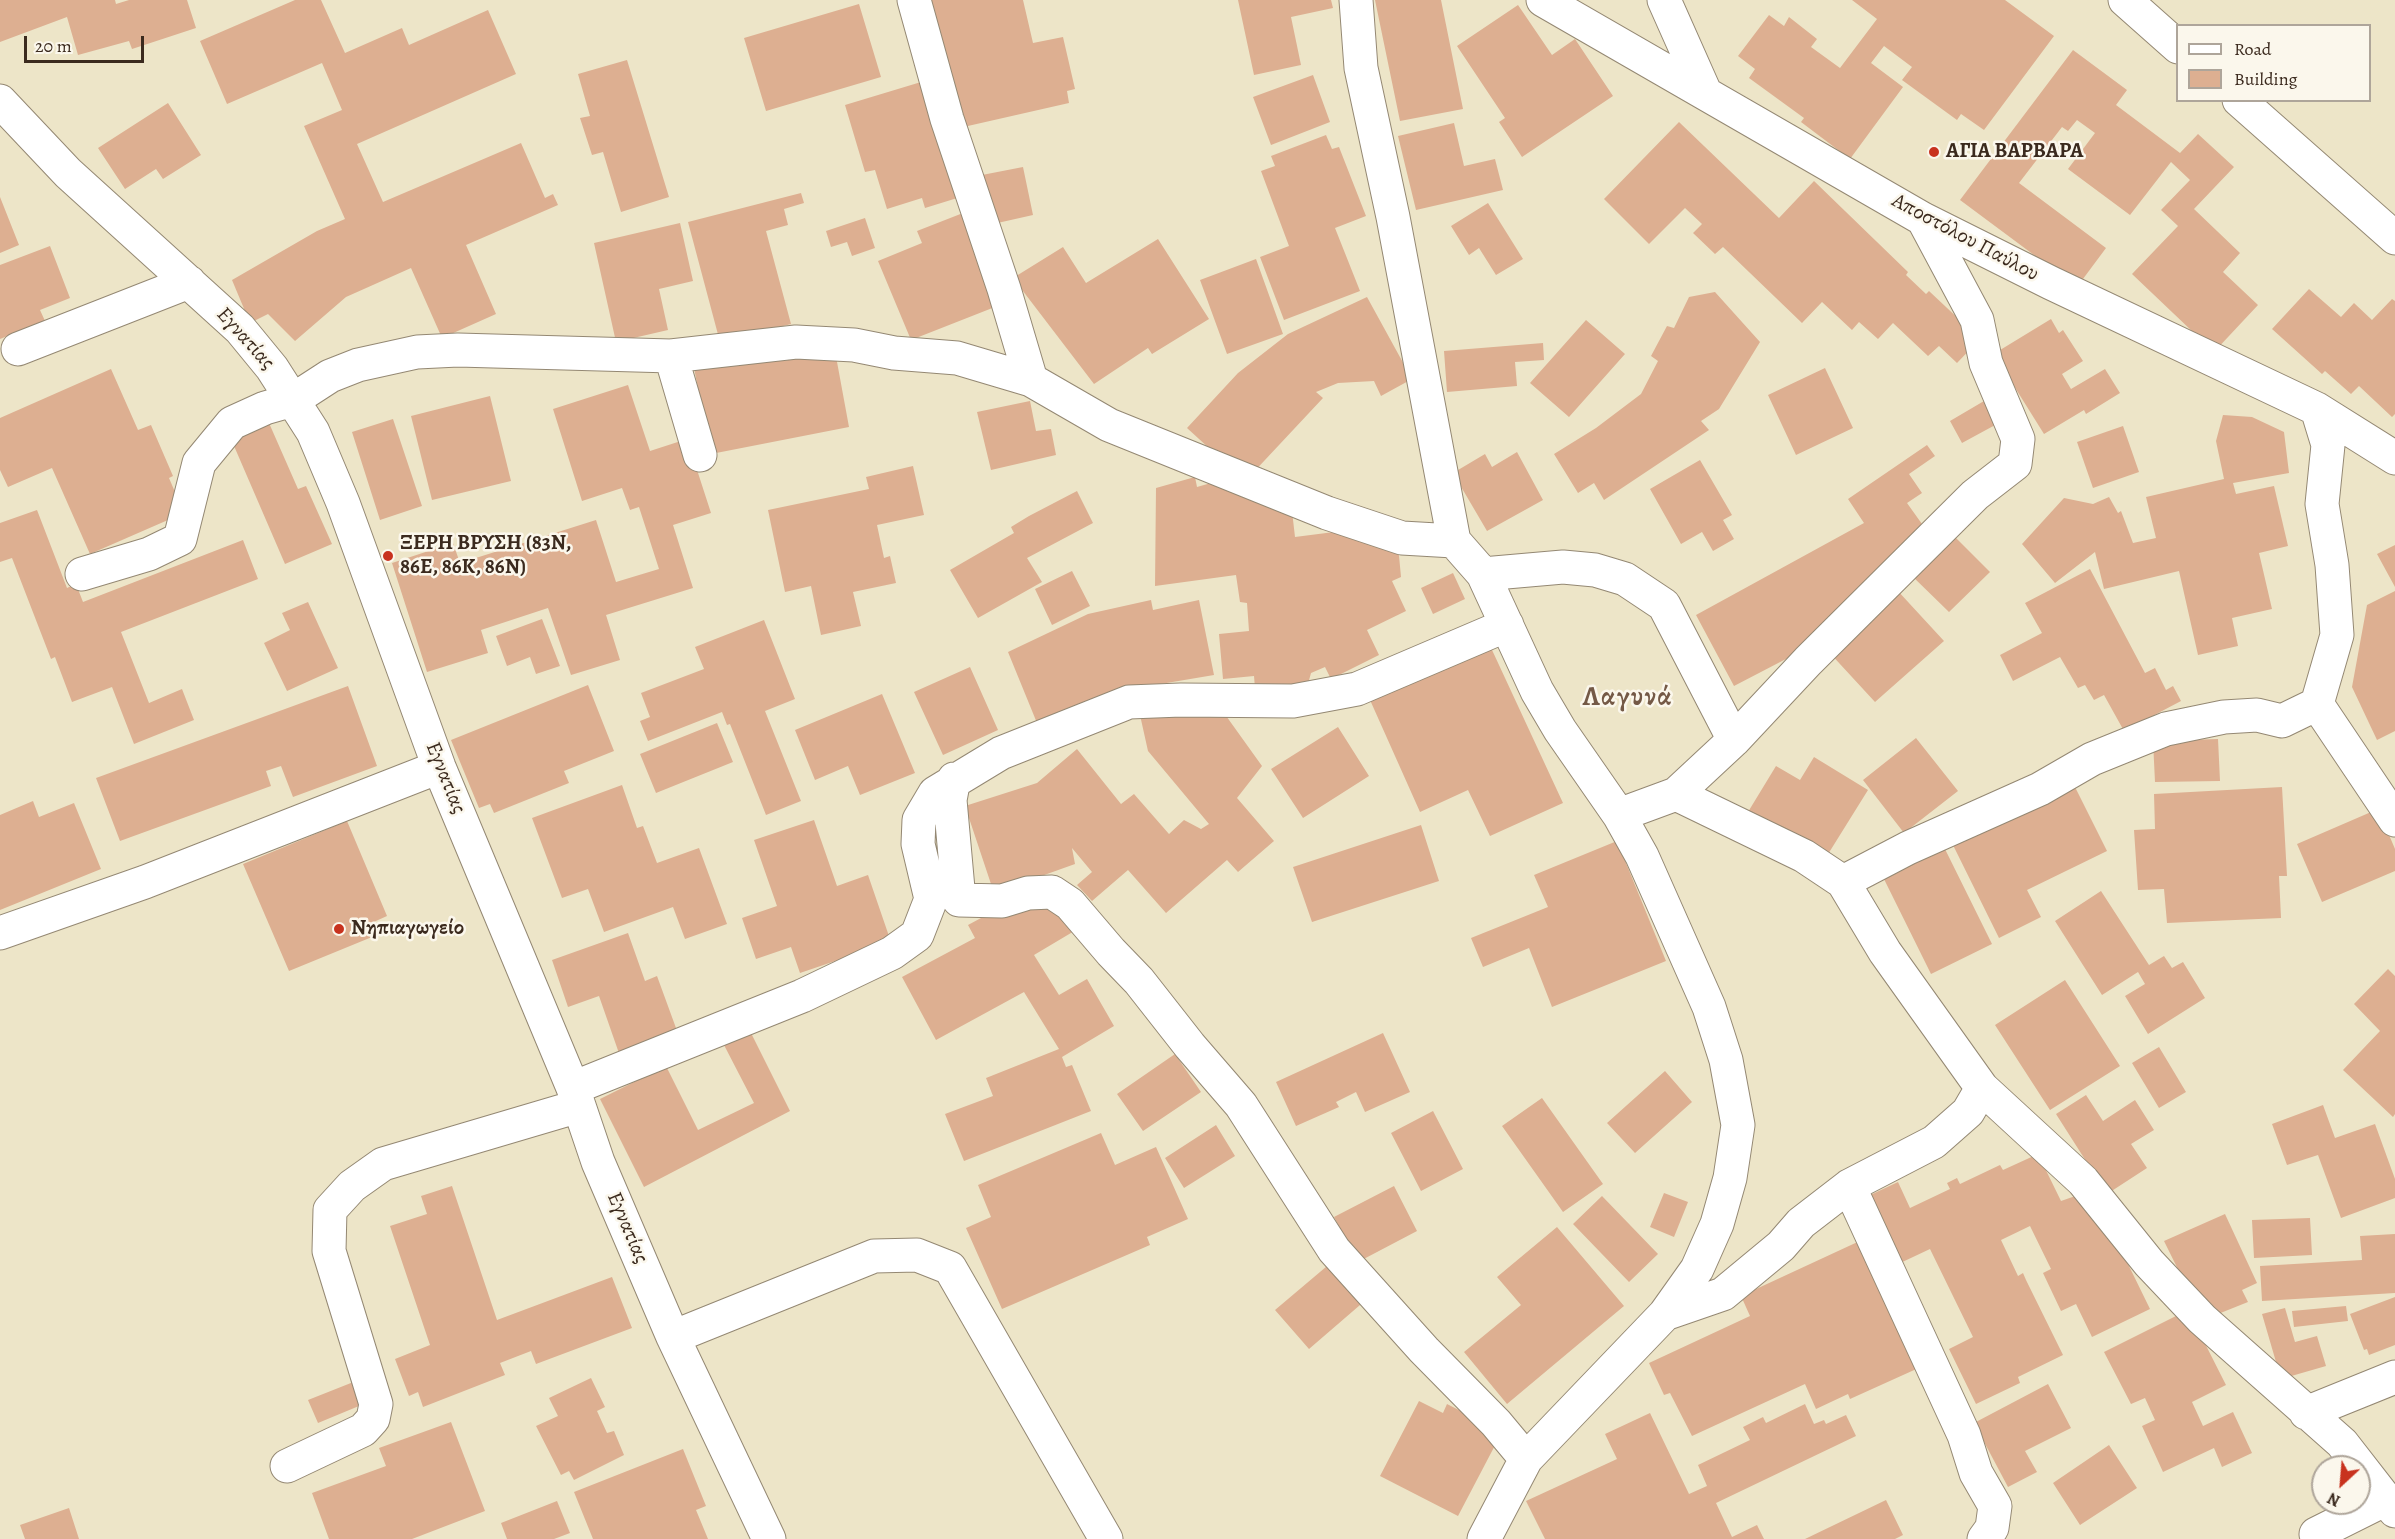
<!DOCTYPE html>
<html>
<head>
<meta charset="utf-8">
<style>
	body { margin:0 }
	#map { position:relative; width:2395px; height:1539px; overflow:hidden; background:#ede5c8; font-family:Alegreya,serif }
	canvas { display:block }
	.legend { position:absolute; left:2176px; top:24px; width:195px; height:78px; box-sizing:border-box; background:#fbf7ec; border:2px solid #aea59a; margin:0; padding:8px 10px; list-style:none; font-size:18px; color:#3b2a1e }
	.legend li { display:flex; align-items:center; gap:12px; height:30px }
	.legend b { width:30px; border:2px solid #aea59a }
	.north { position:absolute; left:2311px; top:1455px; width:60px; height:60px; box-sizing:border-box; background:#fbf7ec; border:2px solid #aea59a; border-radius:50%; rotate:206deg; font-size:16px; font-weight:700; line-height:24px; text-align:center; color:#3b2a1e }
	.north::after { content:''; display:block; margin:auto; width:21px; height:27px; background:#c8321e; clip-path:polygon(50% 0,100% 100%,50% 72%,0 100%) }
	.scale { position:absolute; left:24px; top:36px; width:120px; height:27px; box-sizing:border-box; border:3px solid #3b2a1e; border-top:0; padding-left:8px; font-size:18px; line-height:21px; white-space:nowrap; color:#3b2a1e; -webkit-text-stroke:4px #fbf7ec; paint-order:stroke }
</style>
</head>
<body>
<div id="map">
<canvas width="2395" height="1539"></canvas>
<ul class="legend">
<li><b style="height:8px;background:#fff"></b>Road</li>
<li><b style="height:16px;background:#ddaf91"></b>Building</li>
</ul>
<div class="north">N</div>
<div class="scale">20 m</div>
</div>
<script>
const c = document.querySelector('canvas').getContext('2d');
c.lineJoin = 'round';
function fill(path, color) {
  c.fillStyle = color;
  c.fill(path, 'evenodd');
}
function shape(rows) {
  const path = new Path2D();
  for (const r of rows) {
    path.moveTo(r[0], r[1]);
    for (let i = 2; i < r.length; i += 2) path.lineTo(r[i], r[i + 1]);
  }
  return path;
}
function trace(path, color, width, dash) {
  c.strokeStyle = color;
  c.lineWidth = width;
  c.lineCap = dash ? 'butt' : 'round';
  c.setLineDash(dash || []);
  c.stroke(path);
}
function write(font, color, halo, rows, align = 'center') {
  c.font = font + ' Alegreya,serif';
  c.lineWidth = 5;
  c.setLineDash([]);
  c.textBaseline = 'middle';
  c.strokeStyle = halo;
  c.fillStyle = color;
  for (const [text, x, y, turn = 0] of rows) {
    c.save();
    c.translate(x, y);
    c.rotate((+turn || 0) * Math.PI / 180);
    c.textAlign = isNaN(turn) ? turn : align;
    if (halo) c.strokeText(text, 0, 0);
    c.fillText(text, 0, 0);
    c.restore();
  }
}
fill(shape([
	[0,0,115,0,116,4,129,0,187,0,196,28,132,49,129,41,78,55,67,17,0,42],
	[295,0,321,0,345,53,402,28,409,45,488,10,516,74,357,144,383,202,521,143,545,198,553,194,558,205,466,245,496,314,442,338,411,268,346,297,295,341,268,314,250,323,232,280,317,231,345,219,304,126,342,110,322,63,227,104,200,41],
	[929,0,1023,0,1033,43,1063,37,1075,89,1067,91,1069,103,959,128],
	[1238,0,1331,0,1333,8,1291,17,1301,65,1254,75],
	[1375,0,1441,0,1463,109,1400,121],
	[1852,0,2005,0,2054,36,1984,130,1961,114,1957,120,1902,80,1912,67,1884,46,1871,63,1903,87,1850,159,1801,122,1804,118,1749,78,1755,69,1738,56,1769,15,1784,26,1789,17,1817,39,1811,47,1840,68,1877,19],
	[859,4,881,77,766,111,744,38],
	[1518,5,1552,55,1575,39,1613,96,1522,157,1499,122,1505,118,1457,46],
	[2073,50,2127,90,2116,105,2180,153,2198,134,2234,167,2194,209,2240,253,2223,272,2258,305,2214,352,2132,274,2178,226,2161,210,2190,180,2171,162,2130,215,2068,169,2095,133,2077,120,2068,131,2062,127,2019,183,2106,248,2077,287,1960,200],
	[627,60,669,197,621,212,603,152,592,155,580,118,590,116,578,74],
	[1313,75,1330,122,1271,145,1253,97],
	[931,79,967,195,925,208,922,198,887,209,875,170,865,172,845,105],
	[168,103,201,155,163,179,156,169,125,189,98,148],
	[1679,122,1779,218,1814,181,1908,272,1906,275,1926,294,1929,291,1980,339,1957,363,1939,346,1928,356,1893,323,1878,339,1859,322,1852,330,1822,302,1802,323,1723,247,1715,254,1693,233,1702,224,1685,208,1649,244,1604,199],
	[1454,123,1464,166,1495,159,1503,190,1416,210,1398,136],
	[1326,135,1332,149,1339,147,1366,216,1335,228,1360,291,1284,320,1260,257,1289,246,1261,171,1275,166,1271,156],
	[1023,167,1033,215,993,224,982,175],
	[801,193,804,203,784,209,788,225,766,231,791,324,720,342,688,222],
	[0,197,19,245,0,253],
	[1488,203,1523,259,1496,275,1479,248,1469,255,1451,226],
	[963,213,1000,305,911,340,878,261,922,243,917,231],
	[865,218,875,248,852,256,847,242,831,247,826,231],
	[680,223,693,281,659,289,668,330,616,342,594,243],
	[1158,239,1209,319,1152,354,1148,348,1094,384,1013,278,1063,247,1086,283],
	[50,246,70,298,40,310,45,321,0,339,0,265],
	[1256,259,1283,334,1227,354,1200,280],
	[2309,289,2341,317,2354,303,2372,320,2392,299,2395,301,2395,414,2392,417,2359,386,2351,394,2325,371,2322,374,2272,329],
	[1715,292,1760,342,1719,409,1701,421,1709,430,1604,500,1594,483,1578,493,1554,454,1596,428,1641,394,1658,361,1651,356,1667,326,1674,328,1689,297],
	[1367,297,1412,379,1381,396,1374,381,1338,383,1316,392,1323,398,1250,476,1227,455,1222,460,1187,428,1238,373,1288,334],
	[2051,319,2059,333,2063,330,2083,361,2062,374,2071,389,2105,369,2120,393,2086,414,2084,410,2044,434,2014,386,2007,391,1987,358],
	[1586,320,1625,354,1569,417,1530,383],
	[1543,343,1544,360,1515,362,1517,386,1447,392,1444,351],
	[835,351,849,427,711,454,694,368,782,352,783,361],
	[1825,368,1853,428,1796,455,1768,395],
	[111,369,138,430,151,425,173,476,169,478,184,513,90,554,52,468,8,487,0,470,0,418],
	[628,385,650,451,687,439,711,513,673,525,693,588,606,615,620,660,571,675,548,608,481,630,488,653,427,672,392,563,453,543,460,563,596,520,616,582,659,569,639,507,630,510,622,488,582,501,553,409],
	[490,396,511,481,432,500,411,416],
	[1030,401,1036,431,1051,429,1056,455,991,470,977,412],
	[1984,401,1997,424,1962,443,1950,421],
	[2223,415,2252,417,2284,432,2289,473,2233,483,2236,494,2274,486,2288,546,2259,553,2272,609,2232,618,2238,646,2198,655,2179,571,2104,589,2095,552,2055,583,2022,544,2064,498,2093,504,2109,497,2118,513,2121,511,2133,543,2156,538,2146,497,2224,479,2216,441],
	[393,419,422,506,380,520,352,432],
	[269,423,298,489,306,486,332,544,285,564,231,439],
	[2123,426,2139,472,2093,488,2077,442],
	[1927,445,1935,456,1909,474,1922,493,1907,503,1927,531,1889,557,1895,571,1834,634,1734,686,1696,615,1864,523,1848,499],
	[1517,452,1543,500,1487,531,1453,473,1485,454,1492,467],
	[1700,460,1732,515,1723,520,1734,539,1713,551,1702,532,1681,544,1650,489],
	[913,466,924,515,877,525,884,558,890,556,896,583,853,592,861,626,821,635,811,586,785,592,768,510,869,489,866,477],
	[1195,477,1197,487,1225,479,1292,511,1295,537,1334,532,1398,545,1401,577,1392,581,1406,611,1367,630,1379,655,1331,679,1325,667,1311,673,1308,684,1255,688,1254,676,1223,679,1219,634,1249,631,1247,603,1240,602,1236,575,1155,586,1156,488],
	[1077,491,1093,523,1027,558,1042,582,978,618,950,570,1014,533,1011,527,1029,516],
	[37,510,67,588,76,584,83,602,243,540,258,579,121,632,149,703,182,689,194,720,134,744,112,687,72,702,55,657,51,659,12,558,0,562,0,523],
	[1951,533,1990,572,1949,612,1910,574],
	[2395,545,2395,587,2377,554],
	[2090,569,2145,673,2155,668,2166,690,2173,686,2181,701,2124,731,2104,695,2094,700,2085,685,2078,688,2060,657,2013,681,2000,655,2042,633,2025,603],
	[1072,571,1090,606,1052,625,1035,589],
	[1453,573,1465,599,1433,614,1421,588],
	[1897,590,1944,641,1875,702,1828,651],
	[2395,591,2395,731,2377,740,2352,687,2367,605],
	[1151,600,1153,610,1199,600,1214,675,1113,692,1037,723,1008,652,1088,614],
	[308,602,338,668,287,691,264,643,290,630,282,613],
	[542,619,560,666,536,674,530,657,507,666,496,636],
	[764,620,795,699,765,711,801,801,766,815,730,724,727,725,722,712,648,741,640,721,650,717,641,693,704,669,695,647],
	[1486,637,1563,803,1490,836,1468,790,1420,812,1366,691],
	[970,667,998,730,943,755,914,692],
	[588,685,614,751,564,771,569,783,494,813,490,804,479,808,451,740],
	[348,686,377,766,293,797,281,766,266,771,271,786,120,841,96,778],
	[882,694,915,773,860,795,848,766,815,780,795,730],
	[1219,706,1262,766,1237,798,1274,841,1238,872,1227,860,1166,913,1128,870,1092,901,1077,885,1092,872,1072,848,1075,864,994,893,965,806,1037,783,1077,749,1121,804,1134,794,1169,834,1184,820,1201,829,1209,824,1148,751,1140,715],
	[717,723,733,762,656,793,640,754],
	[1338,727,1369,776,1303,818,1271,769],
	[1916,738,1958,791,1904,833,1863,780],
	[2218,739,2220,781,2155,782,2153,741],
	[1814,757,1868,790,1825,859,1748,812,1776,766,1800,780],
	[2071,779,2107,851,2027,890,2041,917,1999,938,1950,839],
	[622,785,637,828,643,826,657,863,699,848,727,924,685,939,673,907,604,932,588,889,562,898,532,818],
	[2282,787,2287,876,2279,876,2281,918,2167,923,2164,889,2138,890,2134,830,2155,829,2154,794],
	[33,801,39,817,74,803,101,869,0,910,0,815],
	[2378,809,2395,849,2395,871,2322,902,2297,844],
	[814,820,837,886,868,875,891,942,800,973,791,947,756,959,742,918,777,906,754,840],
	[347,821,387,916,367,925,372,937,289,971,243,864],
	[1421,825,1439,881,1312,922,1293,867],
	[1617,841,1666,961,1552,1007,1529,948,1483,967,1471,938,1548,907,1534,875],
	[1941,841,1992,944,1931,974,1880,871],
	[2101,891,2149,965,2164,956,2172,968,2183,962,2205,998,2148,1034,2125,996,2145,984,2138,972,2102,995,2055,921],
	[1059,903,1076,930,1034,955,1059,995,1087,979,1114,1026,1062,1057,1066,1067,1072,1065,1091,1111,964,1161,945,1114,993,1096,986,1078,1059,1049,1024,992,936,1040,902,977,975,938,968,925,1007,904],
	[628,933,645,981,657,976,680,1039,621,1059,599,996,568,1007,552,960],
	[2388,969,2395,976,2395,1114,2393,1117,2343,1070,2380,1031,2354,1004],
	[2065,980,2120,1066,2050,1110,1995,1025],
	[750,1031,790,1111,644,1187,600,1099,666,1066,698,1130,754,1103,724,1045],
	[1383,1033,1410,1092,1365,1112,1356,1092,1336,1102,1339,1107,1296,1126,1276,1082],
	[2159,1047,2186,1092,2159,1108,2132,1063],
	[1175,1054,1201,1092,1143,1131,1117,1094],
	[1665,1071,1692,1102,1635,1153,1607,1123],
	[2086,1095,2103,1121,2135,1100,2154,1130,2131,1144,2147,1168,2107,1194,2056,1114],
	[1542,1098,1603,1184,1563,1212,1502,1126],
	[2323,1105,2335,1138,2375,1124,2395,1179,2395,1198,2341,1218,2318,1155,2287,1165,2272,1124],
	[1433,1111,1463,1169,1421,1191,1391,1133],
	[1216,1125,1235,1156,1184,1188,1165,1158],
	[1101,1133,1115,1165,1156,1147,1188,1219,1147,1237,1150,1245,1002,1309,966,1228,991,1217,978,1185],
	[2038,1154,2061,1201,2084,1193,2105,1217,2150,1309,2092,1337,2076,1304,2061,1311,2043,1273,2051,1269,2030,1226,2001,1240,2018,1276,2023,1273,2026,1280,2063,1355,2018,1377,2020,1383,1976,1404,1949,1349,1973,1337,1930,1249,1896,1265,1864,1198,1898,1182,1910,1208,1950,1189,1947,1183,1957,1178,1960,1184,2000,1165,2003,1170],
	[452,1186,497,1320,612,1277,632,1328,536,1364,531,1351,500,1363,505,1375,423,1407,418,1392,409,1396,395,1359,430,1345,390,1226,427,1214,421,1196],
	[1394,1186,1417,1231,1358,1262,1334,1217],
	[1664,1193,1688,1202,1674,1237,1650,1227],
	[1602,1196,1658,1254,1629,1282,1573,1224],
	[2225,1214,2257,1283,2242,1290,2248,1302,2203,1320,2164,1241],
	[2310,1218,2312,1255,2254,1258,2252,1220],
	[1557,1227,1624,1306,1507,1404,1464,1352,1521,1305,1497,1277],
	[2395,1234,2395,1293,2262,1301,2260,1266,2362,1260,2360,1236],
	[1864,1239,1923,1366,1850,1399,1848,1394,1816,1409,1805,1384,1692,1436,1670,1393,1664,1395,1649,1363,1750,1316,1741,1296],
	[1333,1261,1367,1299,1309,1349,1275,1310],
	[2395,1297,2395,1345,2369,1355,2367,1349,2364,1350,2350,1314],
	[2346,1306,2348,1321,2294,1327,2292,1311],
	[2285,1308,2295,1342,2317,1336,2326,1366,2281,1379,2262,1314],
	[2188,1310,2226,1385,2192,1402,2203,1426,2233,1412,2252,1453,2222,1467,2214,1448,2163,1472,2142,1426,2155,1420,2145,1398,2131,1404,2104,1352],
	[591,1378,605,1407,597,1411,607,1433,614,1431,624,1455,574,1480,569,1471,561,1475,536,1426,558,1416,549,1398],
	[361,1379,371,1401,318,1423,308,1400],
	[2048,1384,2071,1428,2025,1451,2037,1472,2008,1487,1974,1423],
	[1419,1401,1443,1413,1447,1404,1502,1432,1458,1516,1380,1476],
	[1805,1404,1814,1424,1824,1420,1826,1424,1846,1415,1856,1436,1716,1503,1732,1537,1757,1525,1764,1539,1545,1539,1526,1501,1617,1459,1605,1434,1650,1413,1689,1494,1707,1486,1698,1465,1750,1440,1743,1427,1763,1417,1766,1423],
	[451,1422,485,1511,412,1539,329,1539,312,1493,386,1466,379,1448],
	[2109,1445,2137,1488,2080,1525,2053,1483],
	[683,1449,706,1506,696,1510,708,1539,593,1539,574,1492],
	[1886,1500,1903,1535,1895,1539,1805,1539],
	[557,1501,570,1533,554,1539,507,1539,501,1523],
	[69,1508,79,1539,25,1539,20,1525]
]), '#ddaf91');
const minor = shape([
	[914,0,947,119,1004,289,1031,380],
	[1356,0,1361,68,1393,217,1454,541,1483,574,1537,691,1560,730,1619,815,1642,856,1709,1007,1726,1060,1738,1125,1730,1178,1717,1224,1697,1269,1665,1314,1526,1459,1484,1539],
	[1543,0,1923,219,2051,283,2317,409,2395,458],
	[1664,0,1704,90],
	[2125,0,2178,47],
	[2239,100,2395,238],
	[0,101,68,173,240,329,272,368,313,432,343,503,439,767,573,1088,598,1162,673,1337,769,1539],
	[18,349,189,282],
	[671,356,700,455],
	[2317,409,2328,445,2322,504,2332,565,2337,635,2317,704,2395,820],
	[82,574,149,554,180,539,199,463,232,423,265,408,293,400,330,376,358,365,417,352,458,350,671,356,796,342,854,345,894,353,957,358,1031,380,1109,425,1327,513,1402,538,1454,541],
	[1483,574,1563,567,1595,570,1625,579,1664,605,1734,740],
	[954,779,950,800,959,900,1002,901,1028,893,1052,892,1070,904,1111,952,1139,981,1190,1046,1241,1105,1334,1250,1424,1350,1496,1423,1526,1459],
	[1676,794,1734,740,1808,661,1975,495,2015,464,2018,439,1986,363,1977,320,1923,219],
	[1619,815,1676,794,1804,856,1843,882],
	[0,933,145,882,439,767],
	[573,1088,802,996,892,953,917,935,931,899,918,844,919,820,935,793,1001,753,1129,702,1181,700,1293,701,1357,689,1507,625],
	[1982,1088,2083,1181,2149,1263,2202,1319,2342,1443,2395,1511],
	[1849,1186,1964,1435,1976,1473,1995,1506,1992,1528,1984,1539],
	[1665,1314,1723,1294,1781,1246,1801,1223,1849,1186,1934,1142,1968,1112,1982,1088,1885,952,1843,882,1908,848,2040,789,2092,759,2166,729,2224,717,2257,715,2282,721,2317,704],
	[673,1337,874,1256,917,1255,950,1268,1106,1539],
	[2306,1413,2395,1377],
	[287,1466,363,1430,373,1419,376,1404,329,1251,330,1210,352,1186,383,1164,579,1106],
	[2316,1534,2386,1499]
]);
trace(minor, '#948873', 35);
trace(minor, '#fff', 33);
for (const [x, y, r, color] of [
	[1934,152,6,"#c8321e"],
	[388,556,6,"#c8321e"],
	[339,929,6,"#c8321e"]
]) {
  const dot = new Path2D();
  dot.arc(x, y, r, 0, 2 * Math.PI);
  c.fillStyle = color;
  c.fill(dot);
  trace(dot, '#fbf7ec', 2);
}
write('bold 21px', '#3b2a1e', '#fbf7ec', [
	["ΑΓΙΑ ΒΑΡΒΑΡΑ",1946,152],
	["ΞΕΡΗ ΒΡΥΣΗ (83Ν,",400,544],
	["86Ε, 86Κ, 86Ν)",400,568],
	["Νηπιαγωγείο",351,929]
], 'left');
write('21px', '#3b2a1e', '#fbf7ec', [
	["Αποστόλου Παύλου",1965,238,28],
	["Εγνατίας",245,339,48],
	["Εγνατίας",445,778,68],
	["Εγνατίας",627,1228,67]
]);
c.letterSpacing = '1.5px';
write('bold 27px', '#745946', '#fbf7ec', [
	["Λαγυνά",1628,698]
]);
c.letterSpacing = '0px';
</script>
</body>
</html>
